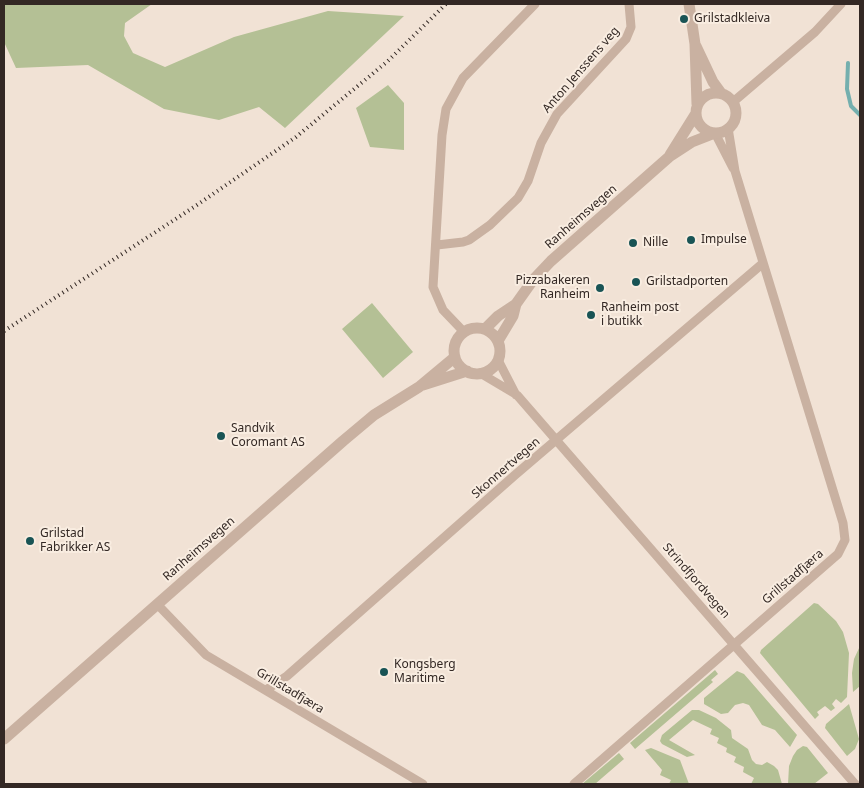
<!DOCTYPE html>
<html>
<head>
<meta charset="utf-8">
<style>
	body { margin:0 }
	#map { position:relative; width:864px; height:788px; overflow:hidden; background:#f1e2d5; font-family:"Noto Sans",sans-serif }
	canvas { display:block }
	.frame { position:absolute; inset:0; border:5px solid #332824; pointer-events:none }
</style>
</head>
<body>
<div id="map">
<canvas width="864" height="788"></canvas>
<div class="frame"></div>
</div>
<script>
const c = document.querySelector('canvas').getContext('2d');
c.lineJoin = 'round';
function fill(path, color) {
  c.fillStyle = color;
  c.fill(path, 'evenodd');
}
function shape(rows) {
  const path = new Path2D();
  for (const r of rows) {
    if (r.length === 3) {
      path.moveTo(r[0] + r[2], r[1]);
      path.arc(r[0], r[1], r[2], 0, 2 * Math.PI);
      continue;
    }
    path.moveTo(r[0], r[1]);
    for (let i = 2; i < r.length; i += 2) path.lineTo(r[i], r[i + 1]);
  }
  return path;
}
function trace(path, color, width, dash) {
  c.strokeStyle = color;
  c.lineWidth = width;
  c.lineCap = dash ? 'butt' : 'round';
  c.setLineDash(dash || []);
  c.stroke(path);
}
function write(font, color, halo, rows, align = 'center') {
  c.font = font + ' "Noto Sans",sans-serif';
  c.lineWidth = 4;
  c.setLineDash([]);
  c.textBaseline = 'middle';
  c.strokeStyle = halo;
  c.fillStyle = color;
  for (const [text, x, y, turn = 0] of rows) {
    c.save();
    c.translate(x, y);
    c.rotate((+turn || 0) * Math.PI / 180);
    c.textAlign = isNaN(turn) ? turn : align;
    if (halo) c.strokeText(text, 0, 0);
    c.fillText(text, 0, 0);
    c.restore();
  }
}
fill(shape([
	[4,4,152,4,125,23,124,36,133,53,165,67,234,37,328,11,404,16,285,128,259,107,219,120,164,109,88,65,16,68,4,42],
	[388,85,404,103,404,150,370,147,356,108],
	[372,303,413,352,383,378,342,329],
	[814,603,818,604,836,621,843,632,849,653,847,697,841,703,836,699,832,704,835,708,831,711,825,706,817,712,819,715,815,719,760,653,761,650],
	[860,646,860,686,853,692,852,673,854,659],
	[715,670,718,674,711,680,713,682,635,749,630,743],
	[737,671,744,674,797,735,790,747,775,730,762,725,749,705,743,703,735,705,728,713,721,714,704,704,704,698],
	[849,704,859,739,855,749,847,756,825,728,826,724],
	[692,710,699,710,716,718,731,730,732,738,748,749,752,760,756,764,762,765,767,762,774,766,778,770,782,784,751,784,754,778,743,772,744,767,734,762,736,757,726,752,727,748,717,743,719,738,710,734,712,729,693,720,669,740,695,755,687,757,662,744,660,741,662,735],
	[803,746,807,747,828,773,814,784,788,784,789,766,793,756,797,750],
	[651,748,680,760,689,784,669,784,671,780,660,775,662,770,645,750],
	[619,753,624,759,595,784,582,784]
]), '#b4c095');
trace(shape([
	[848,63,847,89,851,106,860,115]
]), '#74afae', 4);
trace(shape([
	[733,102,815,32,841,4],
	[715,133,733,168],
	[437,245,463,242,469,240,490,225,518,198,528,181,541,143,557,114,626,39,631,27,629,4],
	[464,332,443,310,433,287,442,135,446,109,463,78,535,4],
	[498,360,516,395],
	[480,373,517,395,855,784],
	[157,604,206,655,423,784],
	[266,690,287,676,515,475,762,264],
	[574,784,838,554,845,540,843,523,735,171,728,128]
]), '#c9b1a1', 9);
trace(shape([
	[689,4,695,44,697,104],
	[696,46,713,82,721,93],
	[716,113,20],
	[670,155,695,115],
	[477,351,23],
	[485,329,498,316,516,304],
	[498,341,513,316,516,304,533,280,551,261,669,157,692,142,715,133],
	[423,385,467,371],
	[4,739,343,441,374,415,419,387,455,357]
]), '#c9b1a1', 11);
trace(shape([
	[4,331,194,207,296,137,388,61,446,4]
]), '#332824', 4, [1, 4]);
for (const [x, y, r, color] of [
	[684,19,5,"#195455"],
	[691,240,5,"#195455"],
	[633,243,5,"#195455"],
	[636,282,5,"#195455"],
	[600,288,5,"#195455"],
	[591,315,5,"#195455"],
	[221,436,5,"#195455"],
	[30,541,5,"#195455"],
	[384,672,5,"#195455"]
]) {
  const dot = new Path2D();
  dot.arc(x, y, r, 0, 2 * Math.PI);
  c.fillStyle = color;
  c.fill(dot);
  trace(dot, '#f9ede1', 2);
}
write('12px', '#332824', '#f9ede1', [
	["Grilstadkleiva",694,19],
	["Impulse",701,240],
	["Nille",643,243],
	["Pizzabakeren",590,281,"right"],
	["Ranheim",590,295,"right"],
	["Grilstadporten",646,282],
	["Ranheim post",601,308],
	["i butikk",601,322],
	["Sandvik",231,429],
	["Coromant AS",231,443],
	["Grilstad",40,534],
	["Fabrikker AS",40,548],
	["Kongsberg",394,665],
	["Maritime",394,679]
], 'left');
write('12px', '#332824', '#f9ede1', [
	["Anton Jenssens veg",581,70,-49],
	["Ranheimsvegen",581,217,-41],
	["Skonnertvegen",506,468,-41],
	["Ranheimsvegen",199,549,-41],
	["Grillstadfjæra",793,577,-41],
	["Strindfjordvegen",696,581,49],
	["Grillstadfjæra",290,691,31]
]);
</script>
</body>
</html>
